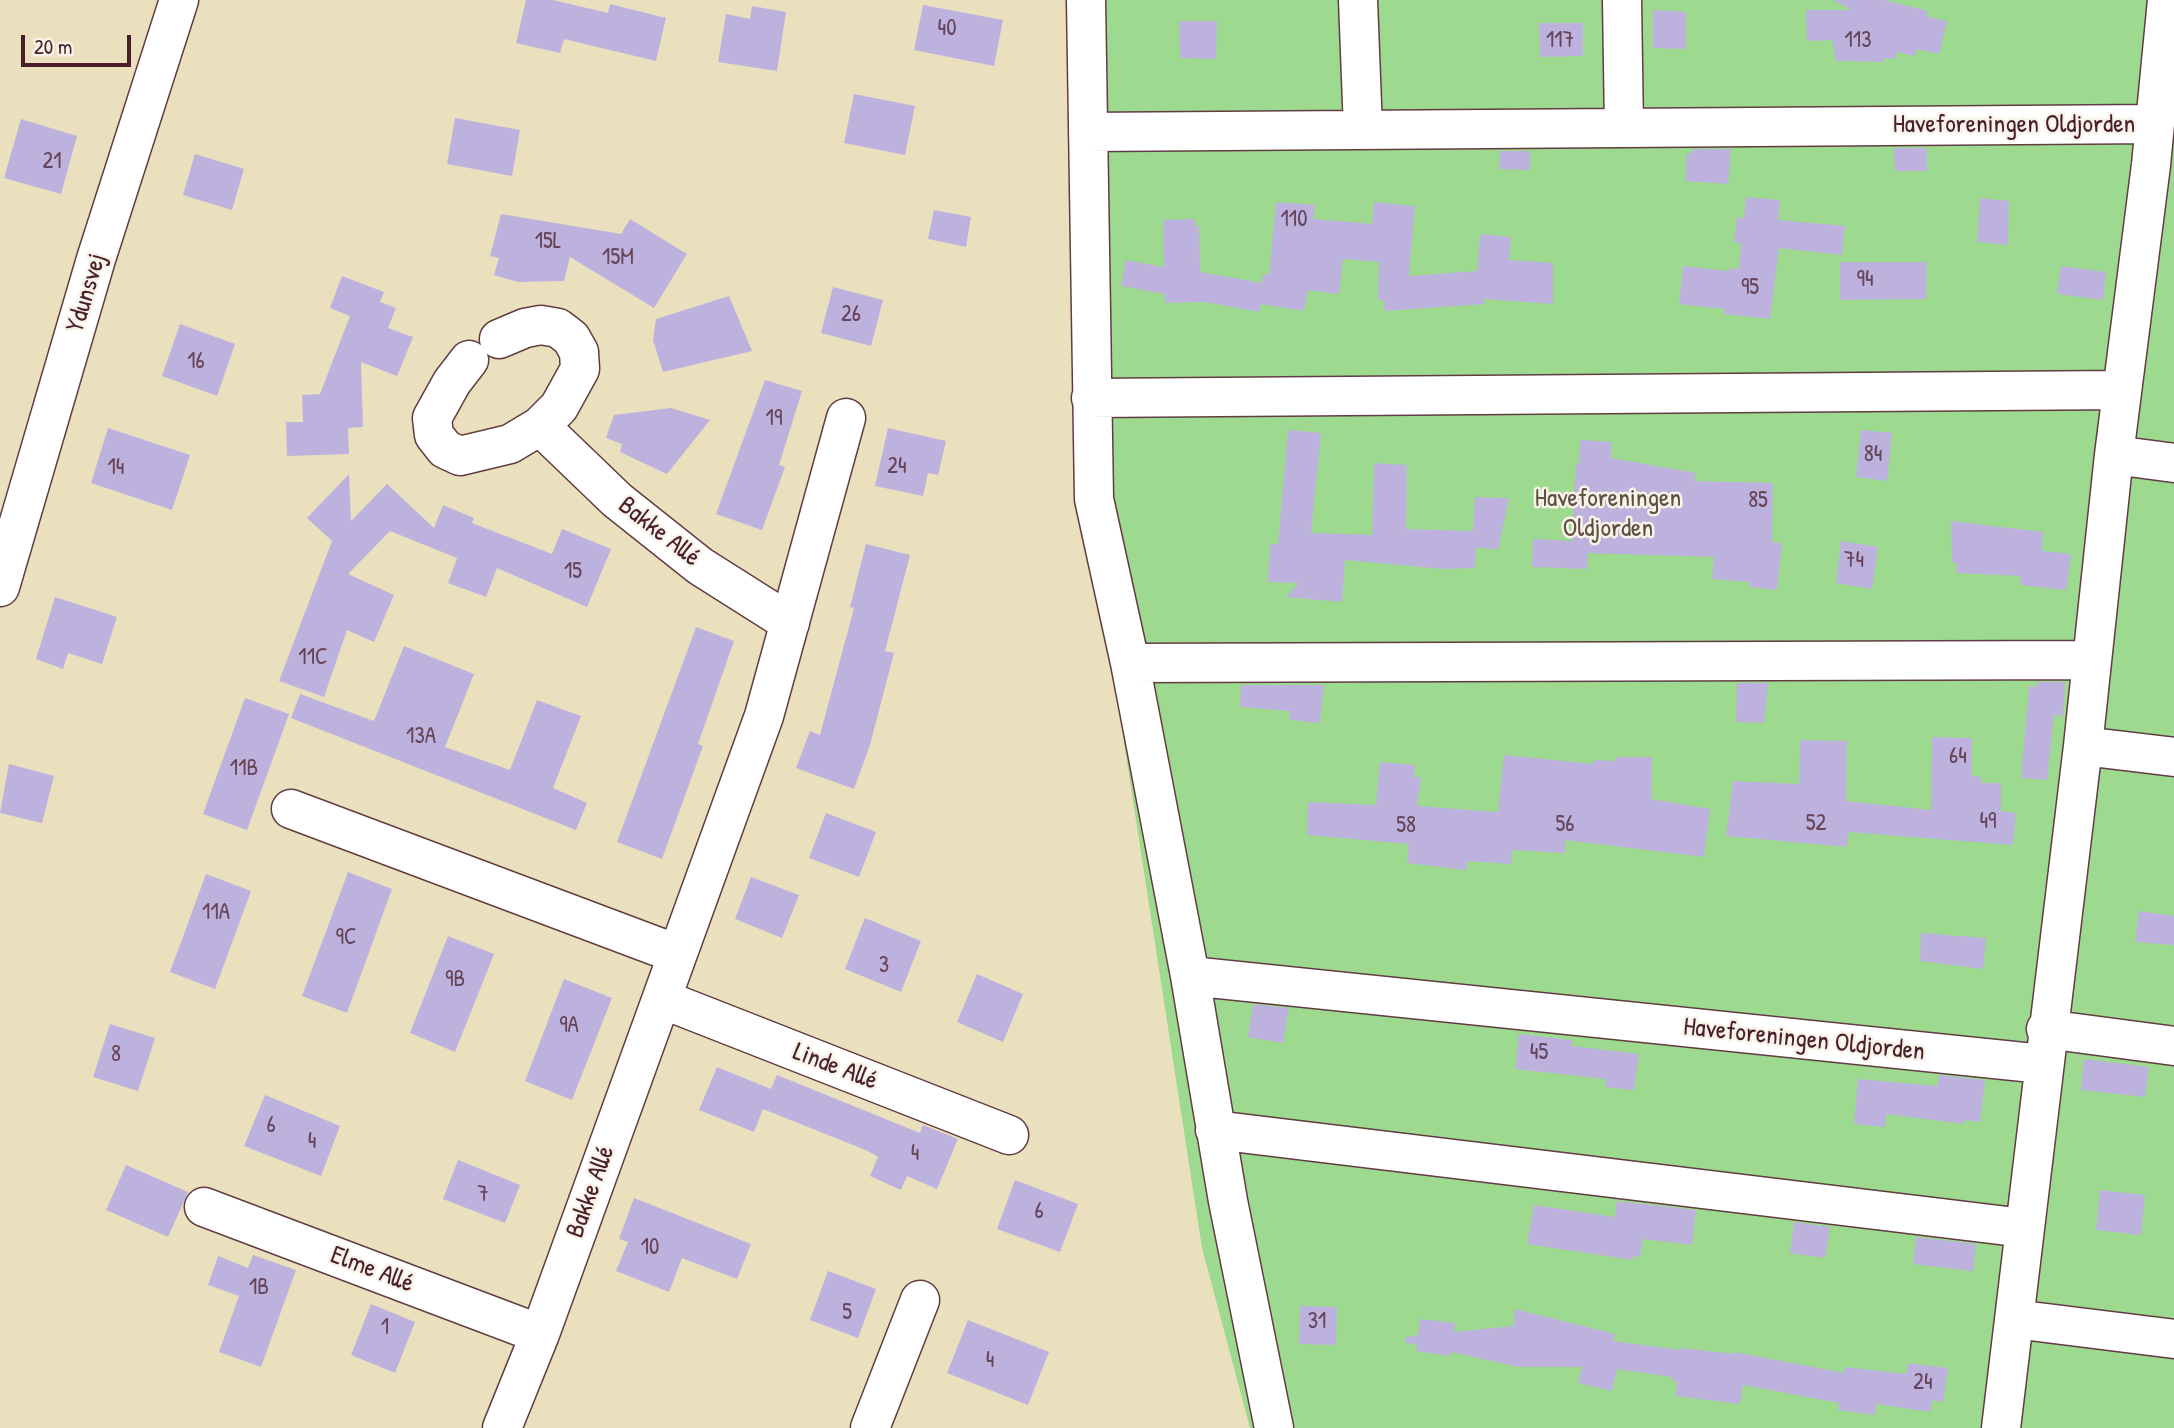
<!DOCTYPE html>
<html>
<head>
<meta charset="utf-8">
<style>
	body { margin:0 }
	#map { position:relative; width:2174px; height:1428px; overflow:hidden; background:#eae0be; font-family:"Patrick Hand",sans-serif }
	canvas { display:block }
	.scale { position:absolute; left:21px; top:35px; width:110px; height:32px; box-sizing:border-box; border:4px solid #4a1f2b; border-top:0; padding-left:9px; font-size:21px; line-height:24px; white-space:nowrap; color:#4a1f2b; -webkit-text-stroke:5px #f7f3e8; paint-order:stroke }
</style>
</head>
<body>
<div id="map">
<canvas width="2174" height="1428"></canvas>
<div class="scale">20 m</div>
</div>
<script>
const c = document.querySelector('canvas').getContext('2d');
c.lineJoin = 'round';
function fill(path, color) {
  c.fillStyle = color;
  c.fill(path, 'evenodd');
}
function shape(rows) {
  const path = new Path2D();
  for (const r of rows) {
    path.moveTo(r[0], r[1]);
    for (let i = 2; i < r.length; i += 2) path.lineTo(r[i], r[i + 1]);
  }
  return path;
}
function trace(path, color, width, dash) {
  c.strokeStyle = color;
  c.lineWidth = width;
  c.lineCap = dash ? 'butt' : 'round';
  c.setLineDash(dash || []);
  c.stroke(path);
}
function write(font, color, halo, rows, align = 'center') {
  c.font = font + ' "Patrick Hand",sans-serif';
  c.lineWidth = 5;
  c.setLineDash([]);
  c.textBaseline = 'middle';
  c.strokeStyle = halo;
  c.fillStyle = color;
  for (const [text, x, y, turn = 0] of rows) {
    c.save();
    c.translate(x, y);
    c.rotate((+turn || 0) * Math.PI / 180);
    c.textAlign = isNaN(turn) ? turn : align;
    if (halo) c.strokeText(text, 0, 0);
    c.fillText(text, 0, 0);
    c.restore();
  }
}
fill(shape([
	[1069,0,2174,0,2174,1428,1250,1428,1202,1248,1086,496]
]), '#9dda8f');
fill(shape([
	[526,0,553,0,608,13,610,4,666,18,656,61,564,39,560,53,516,43],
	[1833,0,1884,0,1928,11,1926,16,1947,21,1939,54,1917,49,1915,56,1897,52,1895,59,1884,58,1884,62,1836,61,1832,40,1807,41,1806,10,1852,10],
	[923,5,1003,20,994,66,914,50],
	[752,6,786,12,777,71,718,62,726,14,750,19],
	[1653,10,1686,12,1686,49,1653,48],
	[1179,21,1217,21,1216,59,1180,58],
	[1539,23,1583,23,1583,56,1540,57],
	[854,94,915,106,905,155,844,143],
	[455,118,520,130,512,176,447,164],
	[21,119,77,136,61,194,4,178],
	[1894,148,1927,148,1927,171,1895,171],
	[1693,149,1731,149,1728,184,1685,181,1687,153,1693,153],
	[1500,151,1530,151,1530,170,1499,169],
	[195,154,244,169,232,210,183,195],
	[1746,197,1780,200,1778,220,1845,226,1842,255,1779,248,1770,319,1724,314,1724,309,1679,304,1683,266,1729,271,1729,268,1739,269,1741,243,1734,242,1737,217,1744,218],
	[1980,198,2009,201,2008,245,1977,242],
	[1276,202,1315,205,1313,219,1372,224,1374,202,1415,206,1409,276,1477,271,1480,234,1511,237,1509,260,1553,263,1553,304,1484,299,1485,304,1384,311,1385,301,1378,300,1379,262,1343,259,1339,294,1308,290,1304,311,1261,304,1259,312,1205,302,1165,303,1165,294,1121,286,1126,260,1164,267,1163,220,1195,219,1195,226,1199,226,1200,272,1262,283,1263,274,1269,275],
	[934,210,971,217,966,247,928,239],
	[501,214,621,234,630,219,687,254,654,308,570,257,564,281,518,282,494,275,499,258,490,256],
	[1840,262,1927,262,1926,299,1840,300],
	[2061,266,2106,272,2103,300,2057,294],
	[342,276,384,292,380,302,396,308,388,328,413,337,397,376,361,362,363,427,348,428,349,454,287,456,286,422,303,422,302,395,320,394,350,316,330,308],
	[833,287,883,300,871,346,821,333],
	[729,296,752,351,663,372,653,340,656,319],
	[180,324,235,344,217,396,162,376],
	[765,380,802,391,779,465,785,467,762,530,716,514],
	[671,408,710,420,667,474,620,452,622,444,606,438,614,415],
	[108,428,190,455,172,510,91,483],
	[888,428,946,441,938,475,928,473,923,496,875,486],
	[1288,430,1321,433,1311,533,1372,535,1374,463,1407,465,1406,529,1473,531,1475,497,1509,498,1498,549,1476,548,1475,568,1443,569,1345,560,1342,602,1286,597,1299,583,1268,582,1270,544,1278,544],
	[1861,430,1892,433,1887,481,1856,477],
	[1580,440,1611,442,1611,458,1696,473,1694,481,1773,483,1772,542,1782,543,1777,590,1750,587,1750,582,1712,579,1714,557,1588,553,1587,569,1532,567,1533,539,1572,541,1576,463,1579,464],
	[349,474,351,521,387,484,434,528,443,505,474,518,472,523,552,554,562,529,611,549,587,607,497,568,486,597,448,583,457,558,390,531,348,574,394,595,374,642,347,630,324,697,279,681,332,541,307,518],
	[1951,521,2043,532,2042,551,2071,554,2066,590,2020,585,2021,576,1956,573,1957,563,1952,562],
	[1841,541,1878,547,1872,589,1836,583],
	[866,544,910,555,885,651,894,653,870,745,854,789,796,768,810,731,820,735,854,608,850,607],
	[55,597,117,617,102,664,68,653,63,669,36,659],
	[696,627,734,641,698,744,703,746,662,859,617,842],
	[404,646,474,674,445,747,510,770,537,700,581,716,553,788,587,803,576,830,291,718,300,694,374,721],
	[2037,682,2065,682,2063,716,2054,715,2047,780,2021,778,2029,686,2037,687],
	[1737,683,1768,683,1764,723,1736,722],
	[1241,685,1324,685,1320,723,1289,720,1290,711,1240,707],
	[245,698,289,714,247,830,203,814],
	[1932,737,1972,738,1972,776,1981,777,1981,783,2001,783,2001,811,2016,813,2013,845,1848,832,1847,847,1726,836,1733,781,1799,784,1800,740,1847,741,1846,801,1931,810],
	[1504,755,1594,764,1594,760,1616,761,1616,757,1652,757,1651,799,1710,809,1704,857,1565,840,1565,853,1512,850,1511,864,1467,861,1466,870,1407,863,1409,844,1307,835,1308,802,1376,805,1380,762,1415,765,1414,777,1421,777,1417,806,1498,812],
	[9,764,54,776,42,823,0,813],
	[826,813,876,832,859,877,809,858],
	[348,872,392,889,347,1013,302,996],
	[206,874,251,891,215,989,170,972],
	[751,877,799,895,782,938,735,919],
	[2139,911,2174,916,2174,945,2135,942],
	[865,918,921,941,901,992,845,969],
	[1921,933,1986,938,1983,969,1920,961],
	[448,936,494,954,455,1052,410,1033],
	[977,974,1023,994,1003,1042,957,1022],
	[564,979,612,998,572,1100,525,1081],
	[1253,1004,1289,1008,1283,1043,1248,1037],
	[110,1024,155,1038,138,1091,93,1077],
	[1519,1034,1572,1040,1572,1046,1639,1054,1634,1090,1605,1087,1606,1079,1515,1069],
	[2084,1059,2149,1067,2145,1097,2081,1090],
	[717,1067,771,1089,777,1075,920,1133,923,1125,958,1139,937,1189,907,1176,901,1190,870,1176,878,1157,868,1151,763,1109,754,1132,699,1110],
	[1939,1075,1985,1080,1980,1122,1965,1120,1964,1124,1886,1114,1885,1127,1854,1124,1858,1079,1938,1086],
	[265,1095,340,1126,321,1176,244,1146],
	[458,1160,520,1185,505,1223,443,1199],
	[126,1165,188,1192,168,1237,106,1210],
	[1015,1180,1078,1204,1060,1252,997,1229],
	[2100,1190,2145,1195,2141,1235,2096,1230],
	[634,1198,751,1244,737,1279,682,1258,669,1292,616,1271,628,1242,619,1239],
	[1617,1201,1696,1210,1692,1245,1643,1239,1640,1257,1633,1256,1633,1260,1527,1244,1534,1205,1615,1217],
	[1794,1222,1830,1227,1825,1258,1790,1253],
	[1916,1237,1976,1244,1973,1271,1913,1264],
	[253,1255,296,1270,261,1367,219,1352,239,1296,208,1285,218,1256,248,1268],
	[828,1271,876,1289,858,1338,810,1320],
	[371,1304,415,1322,395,1373,351,1355],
	[1300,1306,1337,1307,1336,1345,1299,1344],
	[1515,1309,1615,1334,1613,1341,1681,1350,1681,1348,1735,1354,1735,1352,1844,1373,1845,1367,1906,1374,1908,1363,1948,1368,1943,1402,1932,1400,1930,1412,1876,1404,1875,1415,1838,1410,1839,1403,1743,1385,1740,1404,1675,1396,1677,1382,1672,1381,1672,1377,1617,1369,1612,1391,1578,1383,1582,1367,1519,1367,1451,1352,1451,1356,1416,1351,1417,1345,1405,1342,1406,1337,1418,1335,1420,1319,1455,1323,1454,1332,1513,1326],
	[968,1320,1049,1352,1028,1405,947,1373]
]), '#bdb2de');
const minor = shape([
	[1086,0,1094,499,1130,663,1190,976,1228,1201,1274,1428],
	[1358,0,1363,130],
	[1622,0,1624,128],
	[1088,132,2153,124],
	[469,360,452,382,432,418,434,435,445,449,460,456,510,444,540,426,559,407,580,369,579,352,571,338,558,328,541,325,525,328,499,339],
	[1091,398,2122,390],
	[540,426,617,500,700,566,790,623],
	[2114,455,2174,463],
	[0,587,96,259,179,0],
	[1130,663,2092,660],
	[2083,746,2174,757],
	[291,809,677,954],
	[1190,976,2043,1064],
	[662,999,1009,1135],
	[2046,1029,2174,1046],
	[1215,1130,2024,1228],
	[204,1207,540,1334],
	[2014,1319,2174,1339],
	[502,1428,540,1334,764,716,846,418],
	[870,1428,920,1300],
	[2001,1428,2083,746,2114,455,2151,165,2167,0]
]);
trace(minor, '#623c41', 41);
trace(minor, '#fff', 38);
write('23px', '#674458', null, [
	["40",947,29],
	["117",1560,41],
	["113",1858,41],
	["21",52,162],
	["110",1294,220],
	["15L",548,242],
	["15M",618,258],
	["94",1865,280],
	["95",1750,288],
	["26",851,315],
	["16",196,362],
	["19",774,419],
	["84",1873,455],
	["24",897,467],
	["14",116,468],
	["85",1758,501],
	["74",1854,561],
	["15",573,572],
	["11C",313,658],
	["13A",421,737],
	["64",1958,757],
	["11B",244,769],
	["49",1988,822],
	["52",1816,824],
	["56",1565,825],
	["58",1406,826],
	["11A",216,913],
	["9C",346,938],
	["3",884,966],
	["9B",455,980],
	["9A",569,1026],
	["45",1539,1053],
	["8",116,1055],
	["6",271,1126],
	["4",312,1142],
	["4",915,1154],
	["7",483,1195],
	["6",1039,1212],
	["10",650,1248],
	["1B",259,1288],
	["5",847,1313],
	["31",1317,1322],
	["1",385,1328],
	["4",990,1361],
	["24",1923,1383]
]);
write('26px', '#4a1f2b', '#f7f3e8', [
	["Haveforeningen Oldjorden",2014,125],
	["Ydunsvej",87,293,-73],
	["Bakke Allé",659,532,38],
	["Haveforeningen Oldjorden",1804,1040,6],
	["Linde Allé",835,1067,21],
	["Bakke Allé",591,1192,-70],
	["Elme Allé",372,1270,21]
]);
write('26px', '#5f4e44', '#f7f3e8', [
	["Haveforeningen",1608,499],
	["Oldjorden",1608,529]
]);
</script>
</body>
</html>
